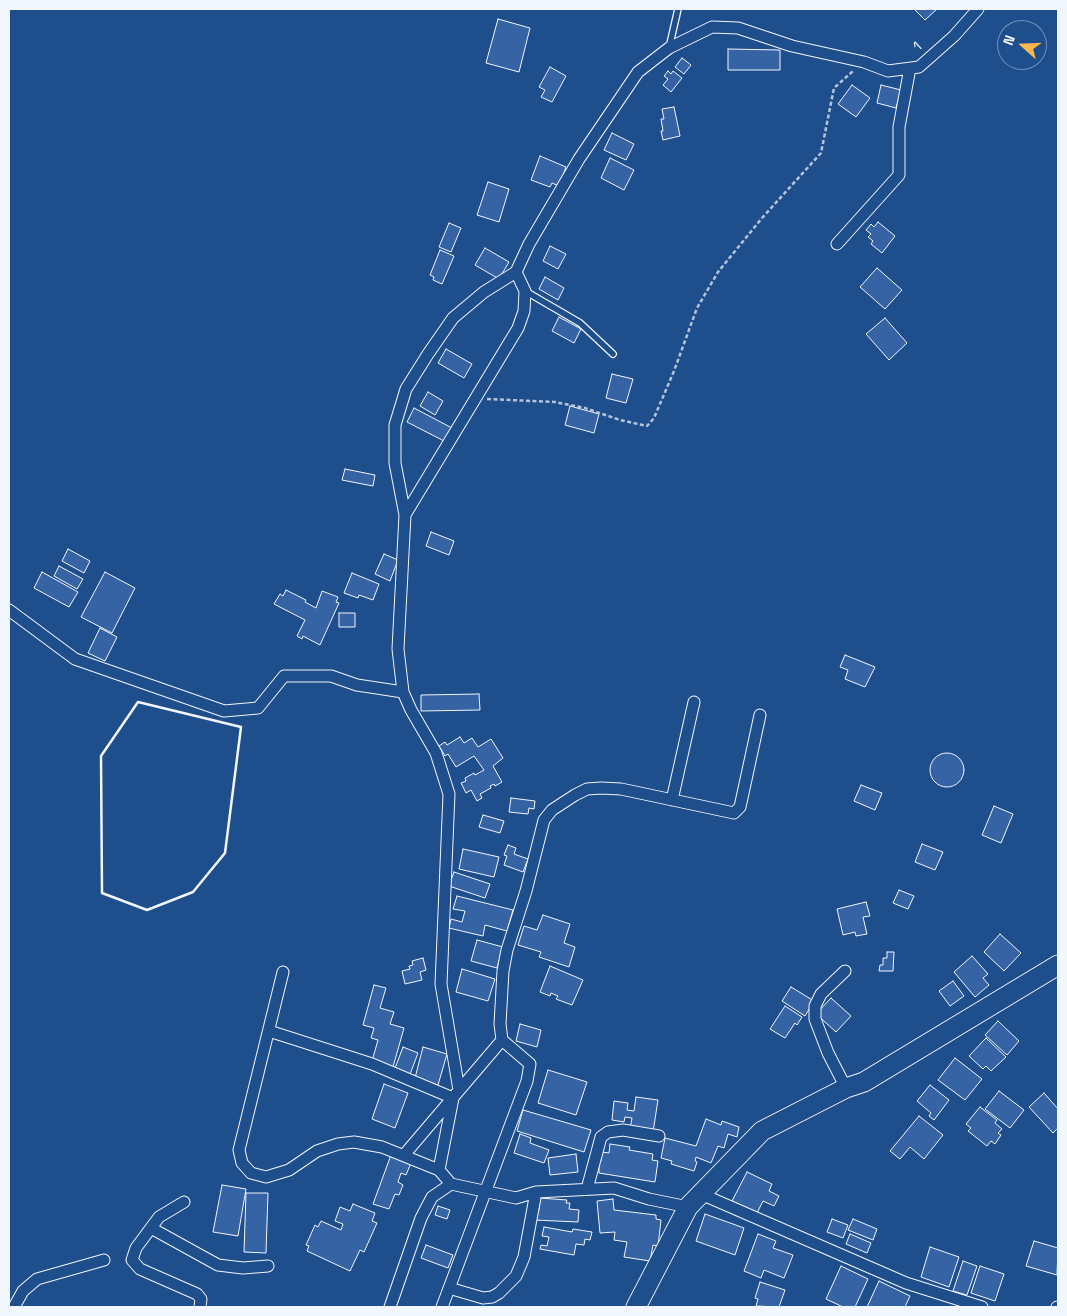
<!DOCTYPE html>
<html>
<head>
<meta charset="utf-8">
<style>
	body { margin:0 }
	#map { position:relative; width:1067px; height:1316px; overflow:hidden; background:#1f4e8c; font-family:"Space Grotesk",sans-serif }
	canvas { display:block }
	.frame { position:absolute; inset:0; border:10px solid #f2f6ff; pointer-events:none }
	.north { position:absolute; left:997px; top:20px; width:50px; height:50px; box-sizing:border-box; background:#1f4e8c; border:1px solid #7391ba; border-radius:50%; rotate:290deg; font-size:14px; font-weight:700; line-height:20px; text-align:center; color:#f2f6ff }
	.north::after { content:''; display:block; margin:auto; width:18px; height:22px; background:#ffb74d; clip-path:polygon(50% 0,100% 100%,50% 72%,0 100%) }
</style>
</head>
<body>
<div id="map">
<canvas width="1067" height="1316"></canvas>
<div class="frame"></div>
<div class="north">N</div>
</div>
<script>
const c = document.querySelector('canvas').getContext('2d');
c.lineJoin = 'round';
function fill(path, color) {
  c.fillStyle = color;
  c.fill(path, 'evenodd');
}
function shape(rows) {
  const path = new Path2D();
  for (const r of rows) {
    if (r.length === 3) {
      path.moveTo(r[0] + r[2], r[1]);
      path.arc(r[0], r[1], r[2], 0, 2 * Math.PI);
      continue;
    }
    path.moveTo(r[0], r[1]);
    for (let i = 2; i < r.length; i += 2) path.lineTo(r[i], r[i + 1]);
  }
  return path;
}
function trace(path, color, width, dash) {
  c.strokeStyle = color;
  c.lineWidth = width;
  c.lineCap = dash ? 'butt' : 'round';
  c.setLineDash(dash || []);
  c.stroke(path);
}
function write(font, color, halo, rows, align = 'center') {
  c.font = font + ' "Space Grotesk",sans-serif';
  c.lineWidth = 4;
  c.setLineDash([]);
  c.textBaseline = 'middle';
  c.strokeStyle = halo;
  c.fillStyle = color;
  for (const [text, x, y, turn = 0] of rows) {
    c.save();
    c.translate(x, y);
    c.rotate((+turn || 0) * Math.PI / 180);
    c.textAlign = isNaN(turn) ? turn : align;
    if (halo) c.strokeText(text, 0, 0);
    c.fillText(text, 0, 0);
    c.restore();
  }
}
const building = shape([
	[917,9,937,9,925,20,915,10,917,9],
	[498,19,530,28,519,72,486,63,498,19],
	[728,49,780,50,780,70,728,70,728,49],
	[682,58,691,65,684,74,675,67,682,58],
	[550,67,566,76,552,102,541,97,545,90,539,87,550,67],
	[668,71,671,74,673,71,682,78,671,92,663,85,668,79,664,76,668,71],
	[852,85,870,98,856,117,838,104,852,85],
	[881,85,901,90,896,108,877,103,881,85],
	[674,107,680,136,663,140,661,131,663,131,661,119,664,119,662,109,674,107],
	[612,133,634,144,626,160,604,150,612,133],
	[540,156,566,167,559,186,552,183,550,187,531,180,540,156],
	[610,158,634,170,624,190,601,178,610,158],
	[488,182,509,189,499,222,477,215,488,182],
	[878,222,895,236,882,253,871,244,873,241,868,237,871,234,866,230,871,224,874,227,878,222],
	[449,223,461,228,451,252,439,247,449,223],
	[550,246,566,254,558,269,543,261,550,246],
	[485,248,509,262,499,279,475,265,485,248],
	[440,250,454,256,442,284,433,280,434,277,430,275,440,250],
	[877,268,902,290,885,309,860,287,877,268],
	[545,277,564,288,558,300,539,289,545,277],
	[559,317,581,329,574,343,552,331,559,317],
	[885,318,907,343,889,360,866,334,885,318],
	[446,349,472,364,464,378,438,363,446,349],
	[612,374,633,379,626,403,606,398,612,374],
	[428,392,443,401,435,415,420,406,428,392],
	[570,406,599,414,594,433,565,425,570,406],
	[414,408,452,428,444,441,407,422,414,408],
	[345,469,375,475,373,486,342,480,345,469],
	[431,532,454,541,449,555,426,546,431,532],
	[68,549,90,561,84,573,62,561,68,549],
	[384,554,398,560,390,581,375,574,384,554],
	[59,566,83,579,77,589,54,576,59,566],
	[42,572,78,592,69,607,34,588,42,572],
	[105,572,135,588,112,633,81,617,105,572],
	[352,573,379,584,373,600,359,595,358,598,344,593,352,573],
	[286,590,306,600,305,602,316,608,322,591,338,597,336,602,339,603,320,645,303,636,302,639,297,636,305,620,274,604,280,594,283,596,286,590],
	[339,613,355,613,355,627,339,627,339,613],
	[100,628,117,637,105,661,88,653,100,628],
	[845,655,875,667,865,687,845,679,848,670,840,667,845,655],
	[479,694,480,710,421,711,421,695,479,694],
	[460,737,464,743,472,738,478,747,491,739,503,758,493,766,502,782,495,786,494,784,490,786,491,788,480,794,482,798,477,801,471,790,466,793,461,783,466,781,465,778,474,773,475,775,484,770,474,756,456,767,448,754,445,756,439,746,445,742,447,745,460,737],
	[947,770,17],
	[861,785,882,793,875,810,854,801,861,785],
	[511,798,535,801,534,809,529,808,528,814,509,812,511,798],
	[994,806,1013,814,1001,843,982,835,994,806],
	[483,815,504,821,500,833,479,827,483,815],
	[922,844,943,852,935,870,915,862,922,844],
	[508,845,516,848,514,854,528,859,523,872,504,865,507,856,504,855,508,845],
	[463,849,499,857,494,877,459,869,463,849],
	[454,872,490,884,485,898,449,886,454,872],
	[899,890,914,896,908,909,893,903,899,890],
	[457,896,513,910,507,931,485,925,483,936,449,928,451,919,462,922,465,911,453,909,457,896],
	[866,902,870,916,863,917,867,934,856,936,855,932,843,935,837,909,866,902],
	[543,915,570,924,564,943,575,947,569,967,539,957,541,952,518,945,524,926,537,930,543,915],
	[1000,934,1021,953,1004,971,984,952,1000,934],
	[477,940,503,947,497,968,471,961,477,940],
	[887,952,894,952,893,971,879,971,880,965,883,965,883,958,887,958,887,952],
	[972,956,988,974,983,978,989,985,975,997,954,972,972,956],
	[423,958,426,970,420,972,422,980,405,984,402,971,410,969,409,966,413,965,412,961,423,958],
	[550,966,583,980,572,1005,556,999,558,996,551,993,550,996,540,992,550,966],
	[462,969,495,979,488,1001,456,992,462,969],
	[953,981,964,996,950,1006,939,991,953,981],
	[374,985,386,988,380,1008,394,1012,390,1024,404,1028,393,1067,372,1061,378,1040,371,1038,374,1028,363,1025,374,985],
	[791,987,814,1001,805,1016,782,1001,791,987],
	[831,998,851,1016,836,1032,816,1014,831,998],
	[785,1006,802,1017,797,1025,795,1023,785,1038,770,1029,785,1006],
	[998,1021,1019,1041,1007,1055,985,1035,998,1021],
	[520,1024,541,1030,537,1047,516,1041,520,1024],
	[986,1038,1006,1057,991,1071,986,1066,983,1069,969,1056,986,1038],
	[403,1047,418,1053,409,1077,394,1071,403,1047],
	[423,1047,447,1054,438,1085,415,1078,423,1047],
	[955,1058,982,1079,965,1100,938,1080,955,1058],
	[548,1070,587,1082,576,1115,538,1103,548,1070],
	[384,1084,408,1093,395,1128,372,1119,384,1084],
	[930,1085,949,1100,934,1120,929,1116,931,1113,917,1101,930,1085],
	[999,1091,1024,1110,1010,1128,985,1109,999,1091],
	[1044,1093,1058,1109,1058,1128,1053,1133,1029,1107,1044,1093],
	[636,1097,658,1100,653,1132,630,1129,632,1118,625,1117,624,1122,612,1120,614,1101,628,1103,627,1110,634,1111,636,1097],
	[980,1107,997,1120,995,1123,1002,1129,998,1133,1001,1135,995,1144,991,1141,987,1146,968,1131,971,1128,966,1124,980,1107],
	[523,1110,591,1130,584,1152,517,1131,523,1110],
	[919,1116,943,1135,924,1159,910,1147,900,1159,890,1151,919,1116],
	[706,1119,721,1125,722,1121,739,1127,737,1137,728,1134,724,1148,718,1146,711,1163,696,1157,695,1161,697,1162,694,1171,671,1164,672,1161,661,1158,665,1138,696,1146,706,1119],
	[520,1134,531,1138,530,1143,549,1150,544,1163,514,1153,520,1134],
	[610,1144,630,1147,629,1150,653,1154,652,1160,658,1161,655,1182,599,1173,599,1161,601,1161,602,1152,609,1153,610,1144],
	[576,1154,578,1172,550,1175,548,1158,576,1154],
	[391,1155,411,1163,406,1175,401,1173,398,1182,403,1185,399,1195,395,1194,389,1209,373,1204,391,1155],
	[747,1172,772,1184,769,1191,779,1196,774,1206,763,1201,757,1213,732,1201,747,1172],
	[222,1185,246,1189,238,1236,213,1232,222,1185],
	[246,1193,268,1193,266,1253,244,1252,246,1193],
	[540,1198,567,1200,566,1203,570,1203,569,1209,579,1210,578,1222,534,1220,535,1210,539,1210,540,1198],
	[613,1199,614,1210,656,1215,656,1219,661,1220,658,1246,653,1245,650,1261,624,1257,627,1242,614,1240,615,1232,600,1233,597,1201,613,1199],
	[353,1204,375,1213,372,1221,377,1223,364,1252,360,1250,350,1271,307,1251,309,1246,306,1245,315,1225,318,1227,321,1221,341,1230,343,1224,335,1221,340,1207,350,1211,353,1204],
	[438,1206,450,1210,447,1219,435,1215,438,1206],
	[705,1214,744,1228,735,1255,696,1241,705,1214],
	[832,1219,848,1225,843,1238,827,1232,832,1219],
	[853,1219,877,1229,873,1240,848,1230,853,1219],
	[544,1227,572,1232,573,1229,592,1232,590,1240,585,1239,584,1245,576,1244,574,1255,540,1249,541,1245,547,1246,549,1237,542,1236,544,1227],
	[758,1234,776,1241,773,1248,793,1255,784,1278,764,1270,761,1278,744,1271,758,1234],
	[850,1234,871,1243,867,1253,846,1244,850,1234],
	[1034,1241,1058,1248,1057,1275,1026,1266,1034,1241],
	[426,1245,453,1255,448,1268,421,1258,426,1245],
	[930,1247,959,1257,949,1287,921,1277,930,1247],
	[963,1261,977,1266,967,1295,953,1291,963,1261],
	[841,1266,868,1279,855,1307,843,1307,826,1299,841,1266],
	[980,1266,1004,1274,995,1301,971,1293,980,1266],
	[879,1281,910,1296,905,1307,867,1307,879,1281],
	[760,1282,785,1290,779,1307,756,1306,758,1299,755,1298,760,1282]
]);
fill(building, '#3563a3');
trace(building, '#f2f6ff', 1);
const service = shape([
	[669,48,678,9],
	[525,291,580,323,613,354]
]);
const minor = shape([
	[837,244,899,175,899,127,910,68],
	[405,515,518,328,524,311,525,291,516,272,529,244,579,159,638,72,669,48,712,27,738,28,792,46,864,62,888,71,919,67,954,36,978,9],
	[9,610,75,659,224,711,258,708,284,676,331,676,357,685,403,692],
	[672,800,694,702],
	[845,971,821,994,815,1006,815,1019,828,1053,846,1088],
	[283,972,239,1150,242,1163,251,1173,266,1177,289,1170,317,1151,338,1144,354,1142,382,1147,439,1170,451,1184],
	[269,1031,372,1064,453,1098,439,1170],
	[459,1090,441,984,449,794,436,753,411,710,403,692,398,649,405,515,395,463,395,425,406,389,428,354,453,318,484,292,516,272],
	[404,1155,502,1040],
	[587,1189,601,1137,608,1132,623,1130,659,1136],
	[701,1194,906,1283,982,1307],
	[184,1202,159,1217,136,1248,132,1260,140,1269,197,1294,201,1299,200,1307],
	[151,1228,218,1265,243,1268,268,1266],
	[449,1288,483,1298,492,1297,499,1293,516,1276,524,1257,536,1192],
	[14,1307,23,1291,37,1279,104,1260],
	[390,1307,421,1218,432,1197,451,1184,516,1198,536,1192,614,1188,649,1199,688,1207],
	[442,1307,527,1081,530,1064,502,1040,500,1024,503,971,507,950,526,891,544,820,552,810,575,795,587,789,601,788,621,789,734,813,740,807,760,715],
	[1057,1307,1058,1307]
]);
const primary = shape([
	[636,1307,688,1207,762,1131,846,1088,864,1082,1058,965]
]);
trace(service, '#f2f6ff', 8);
trace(minor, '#f2f6ff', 13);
trace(primary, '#f2f6ff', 21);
trace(shape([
	[487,399,555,402,585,408,620,420,647,426,654,418,674,371,697,308,718,272,762,218,821,153,834,88,853,71]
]), '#b3c4dc', 2.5, [4, 2.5]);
trace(service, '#1f4e8c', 5.5);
trace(minor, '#1f4e8c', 11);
trace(primary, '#1f4e8c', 19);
trace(shape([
	[138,702,241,727,225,853,193,892,147,910,102,893,101,756,138,702]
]), '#f2f6ff', 2.5);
write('14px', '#f2f6ff', '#1f4e8c', [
	["1",918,47,-42]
]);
</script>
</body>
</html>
